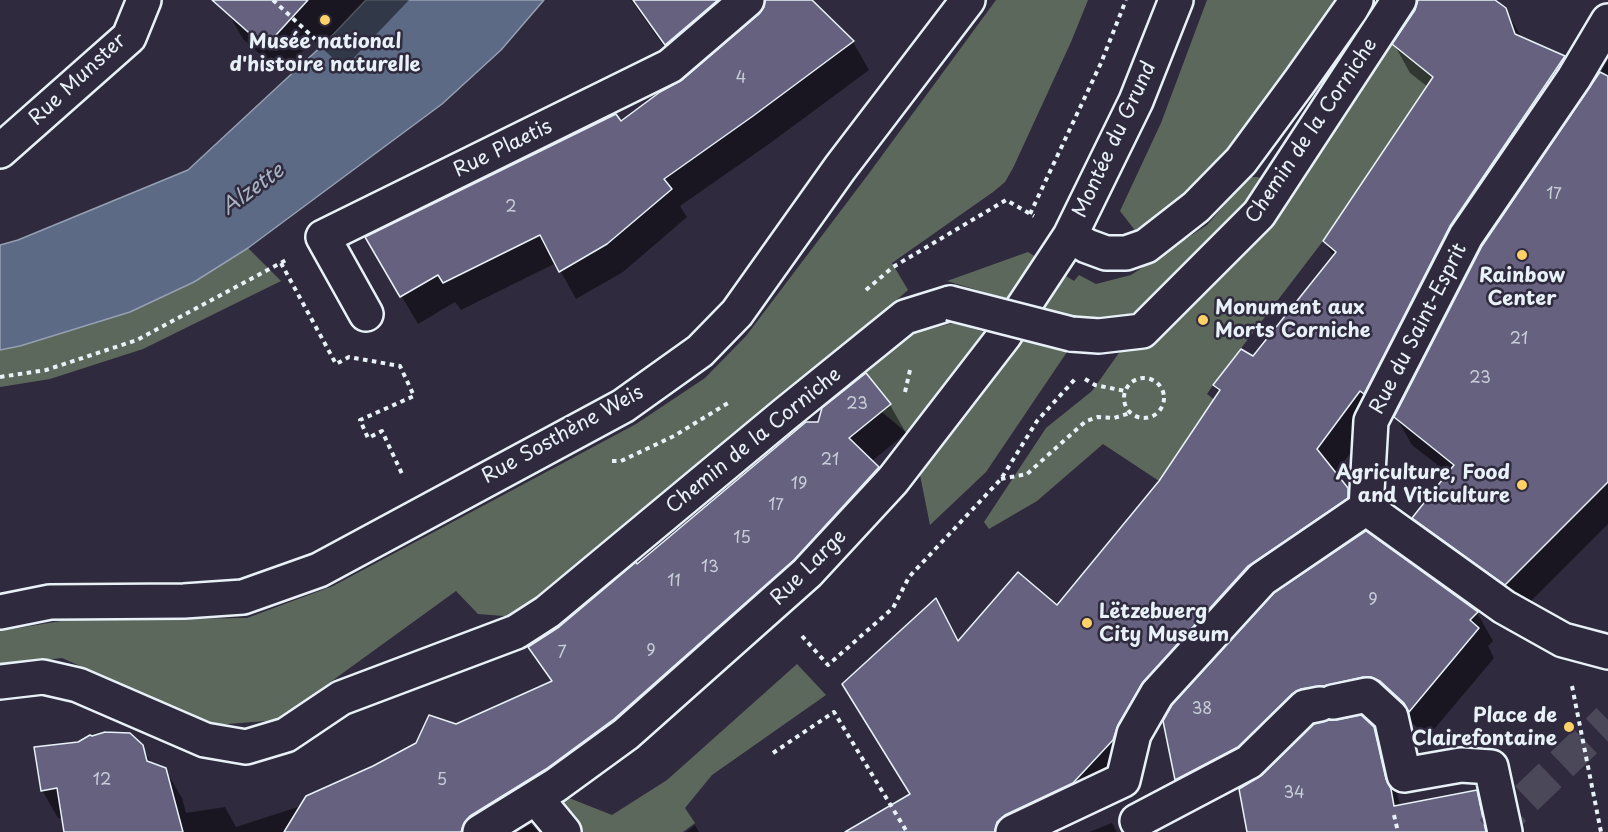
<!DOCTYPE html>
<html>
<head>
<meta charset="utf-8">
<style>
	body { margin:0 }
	canvas { display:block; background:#2f2a3d }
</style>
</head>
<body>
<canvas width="1608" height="832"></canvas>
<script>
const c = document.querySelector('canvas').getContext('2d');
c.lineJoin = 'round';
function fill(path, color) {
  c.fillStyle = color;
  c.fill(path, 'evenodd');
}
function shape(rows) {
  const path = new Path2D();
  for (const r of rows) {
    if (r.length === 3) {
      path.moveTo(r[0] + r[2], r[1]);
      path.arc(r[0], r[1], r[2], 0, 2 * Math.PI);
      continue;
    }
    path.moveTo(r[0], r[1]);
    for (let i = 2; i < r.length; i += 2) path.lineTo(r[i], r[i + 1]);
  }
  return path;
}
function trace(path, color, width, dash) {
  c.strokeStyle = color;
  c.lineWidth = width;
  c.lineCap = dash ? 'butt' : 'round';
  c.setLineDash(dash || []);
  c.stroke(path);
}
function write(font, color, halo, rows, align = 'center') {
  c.font = font + ' "Playpen Sans",sans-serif';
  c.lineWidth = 5;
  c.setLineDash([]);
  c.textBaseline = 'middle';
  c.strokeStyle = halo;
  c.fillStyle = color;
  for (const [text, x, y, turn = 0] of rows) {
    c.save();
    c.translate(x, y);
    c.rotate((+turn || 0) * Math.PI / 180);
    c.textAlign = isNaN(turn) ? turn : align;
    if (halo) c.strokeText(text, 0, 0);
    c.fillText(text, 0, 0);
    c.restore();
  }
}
fill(shape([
	[996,0,1088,0,1071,42,1013,168,1005,182,993,192,892,263,908,290,749,429,517,617,478,614,456,591,278,720,215,725,62,658,0,665,0,631,67,620,247,618,333,586,636,424,705,378,746,336,867,176],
	[1207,0,1337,0,1289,72,1229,150,1185,196,1137,233,1120,211,1161,123],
	[1391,43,1433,77,1323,241,1213,385,1207,394,1217,402,1159,481,1103,444,1037,501,989,529,984,522,1046,428,1092,391,1121,350,1148,347,1271,223],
	[1249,177,1258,177,1264,181,1248,206,1137,316,1087,320,1074,319,947,281,1028,252,1074,281,1079,275,1096,284,1131,275,1207,225],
	[248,248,281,281,143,349,50,379,0,387,0,350,20,346,130,311,194,282],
	[953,323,988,333,908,434,882,412,891,403,865,372,907,335],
	[1021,340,1069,349,986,472,930,525,920,475],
	[797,664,826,695,712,775,685,808,695,823,683,832,581,832,557,801,564,796,612,815,667,780]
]), '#5d685c');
const water = shape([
	[366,0,544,0,501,50,442,104,248,248,194,282,130,312,20,346,0,350,0,245,18,240,188,170,327,41,366,0]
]);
fill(water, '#5d6a85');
trace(water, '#95a0b3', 1.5);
fill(shape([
	[237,0,409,0,344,68,313,40,282,74,243,39,227,11],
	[631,0,809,0,853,42,869,70,769,144,680,206,687,217,623,272,576,299,556,263,461,310,455,302,418,324,367,238,620,123,683,81,764,10,759,9,682,72],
	[1419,0,1493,0,1505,9,1522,38,1564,57,1580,85,1466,254,1376,418,1335,474,1347,489,1364,518,1264,594,1159,710,1133,753,1044,832,848,832,911,795,936,600,959,642,1058,607,1161,482,1219,393,1214,385,1254,358,1334,257,1324,241,1428,87,1410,73,1394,44,1416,11],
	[1608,60,1608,524,1521,611,1429,545,1413,518,1449,474,1412,445,1396,417],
	[890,405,906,433,871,462,877,469,894,497,506,832,65,832,63,818,58,818,42,790,142,746,152,765,165,769,182,798,186,813,225,807,236,827,301,806,374,767,456,726,552,683,530,647,560,628,819,423],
	[1477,613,1493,641,1488,646,1494,658,1426,739,1422,732,1397,709,1318,716,1193,807,1176,779,1164,722],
	[1373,728,1388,755,1400,806,1476,792,1491,818,1494,832,1248,832],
	[1112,823,1117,832,1089,832],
	[531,824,538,832,518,832],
	[695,825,699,832,686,832]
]), '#0007');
const building = shape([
	[212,0,308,0,265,47,212,0],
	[633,0,718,0,665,45,633,0],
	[765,0,812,0,854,41,753,116,664,179,672,189,607,244,559,272,540,235,443,283,438,275,400,297,365,237,616,114,621,121,660,92,682,80,759,14,764,7,765,0],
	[1418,0,1495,0,1506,8,1515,34,1565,56,1450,226,1364,394,1360,391,1317,449,1348,488,1348,498,1248,566,1143,682,1118,725,1113,740,1073,783,1005,815,997,822,995,832,845,832,910,794,842,684,936,598,958,641,1018,572,1057,605,1159,481,1220,390,1213,385,1241,349,1253,356,1336,252,1323,241,1433,77,1392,44,1415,10,1418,0],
	[1600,72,1608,76,1608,482,1505,585,1412,518,1454,465,1394,417,1482,246,1600,72],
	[866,373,891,404,849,438,879,467,794,560,614,719,546,769,470,816,464,823,461,832,284,832,306,796,373,766,416,743,429,715,456,724,552,681,528,647,559,627,636,562,637,564,806,422,818,422,822,408,866,373],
	[1366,531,1478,612,1470,620,1479,628,1409,712,1404,703,1380,681,1371,677,1363,677,1324,686,1301,689,1292,694,1238,747,1175,780,1163,721,1172,705,1274,593,1366,531],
	[1361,715,1374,727,1386,779,1391,789,1394,806,1477,790,1486,832,1247,832,1239,789,1262,775,1314,724,1329,720,1337,720,1361,715],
	[105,732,130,733,143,745,147,761,166,768,183,832,64,832,57,788,41,791,34,747,78,742,90,735,92,736,105,732]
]);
fill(building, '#66617e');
trace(building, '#e8f1f8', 1.5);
trace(shape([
	[1491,832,1608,720]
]), '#4b4859', 33, [33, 16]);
const pedestrian = shape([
	[1333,702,1367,695,1391,717,1404,775,1461,765,1491,767,1505,832]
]);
const minor = shape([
	[0,151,129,37,144,0],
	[1070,236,1087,246,1106,253,1126,253,1146,246,1196,207,1241,161,1300,81,1351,9,1356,0],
	[366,314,323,237,670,66,747,0],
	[1071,334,1099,336,1142,331,1259,214,1399,0],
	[1366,508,1371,421,1466,236,1574,78,1608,21],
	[1366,508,1504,607,1563,640,1608,652],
	[0,612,50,602,184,601,243,597,319,570,623,406,700,351,737,313,840,168,968,0],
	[0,682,43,677,78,685,205,740,246,747,286,735,341,698,516,632,547,612,784,415,905,317,950,303],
	[1123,780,1134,734,1157,694,1262,579,1366,508],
	[536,798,564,832],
	[1137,821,1249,762,1305,707,1320,704],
	[480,832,556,785,626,734,807,573,893,480,1004,336,1070,236,1136,101,1176,0],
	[1013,832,1123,780]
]);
trace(pedestrian, '#e8f1f8', 38);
trace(minor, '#e8f1f8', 38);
trace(shape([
	[273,0,315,39],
	[1030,214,1101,63,1126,0],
	[281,263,336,364,349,357,400,366,414,396,360,420,368,438,382,431,403,476],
	[866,290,893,267,1006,200,1034,216],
	[0,377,46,370,137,340,288,259],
	[1144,398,20],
	[1085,379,1095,385,1125,391],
	[905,392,910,370],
	[612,461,621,461,674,436,728,403],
	[1001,479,1027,474,1086,421,1098,417,1114,418,1130,413],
	[802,636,828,665,893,608,909,577,1001,479,1037,421,1076,378],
	[1572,686,1601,832],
	[773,753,834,712,907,832],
	[1394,815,1398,832]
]), '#e8f1f8', 4, [4.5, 4.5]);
trace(pedestrian, '#2f2a3d', 33);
trace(minor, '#2f2a3d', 33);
const minorBridge = shape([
	[950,303,1071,334]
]);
trace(minorBridge, '#e8f1f8', 38, []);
trace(minorBridge, '#2f2a3d', 33);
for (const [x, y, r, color] of [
	[325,20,6,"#ffd166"],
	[1522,255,6,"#ffd166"],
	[1203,320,6,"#ffd166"],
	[1522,485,6,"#ffd166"],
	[1087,623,6,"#ffd166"],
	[1569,727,6,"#ffd166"]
]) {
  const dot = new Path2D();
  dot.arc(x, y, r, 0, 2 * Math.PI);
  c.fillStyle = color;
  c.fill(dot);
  trace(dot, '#2f2a3d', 2);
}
write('16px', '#c8cdda', null, [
	["4",741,79],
	["17",1554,195],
	["2",511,208],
	["21",1519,340],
	["23",1480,379],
	["23",857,405],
	["21",830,461],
	["19",799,485],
	["17",776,506],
	["15",742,539],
	["13",710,568],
	["11",674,582],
	["9",1373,601],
	["9",651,652],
	["7",562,654],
	["38",1202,710],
	["12",102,781],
	["5",442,781],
	["34",1294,794]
]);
write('bold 20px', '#e8f1f8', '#2f2a3d', [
	["Musée national",325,42],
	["d'histoire naturelle",325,65],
	["Rainbow",1522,276],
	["Center",1522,299],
	["Monument aux",1215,308,"left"],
	["Morts Corniche",1215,331,"left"],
	["Agriculture, Food",1510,473,"right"],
	["and Viticulture",1510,496,"right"],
	["Lëtzebuerg",1099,612,"left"],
	["City Museum",1099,635,"left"],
	["Place de",1557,716,"right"],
	["Clairefontaine",1557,739,"right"]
]);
write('20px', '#e8f1f8', '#2f2a3d', [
	["Rue Munster",78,80,-43],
	["Chemin de la Corniche",1312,131,-56],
	["Montée du Grund",1115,140,-65],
	["Rue Plaetis",503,149,-26],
	["Rue du Saint-Esprit",1419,329,-63],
	["Rue Sosthène Weis",563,435,-29],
	["Chemin de la Corniche",754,441,-39],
	["Rue Large",809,568,-45]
]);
write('italic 21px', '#a9b4c4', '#2f2a3d', [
	["Alzette",253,190,-36]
]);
</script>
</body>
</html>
